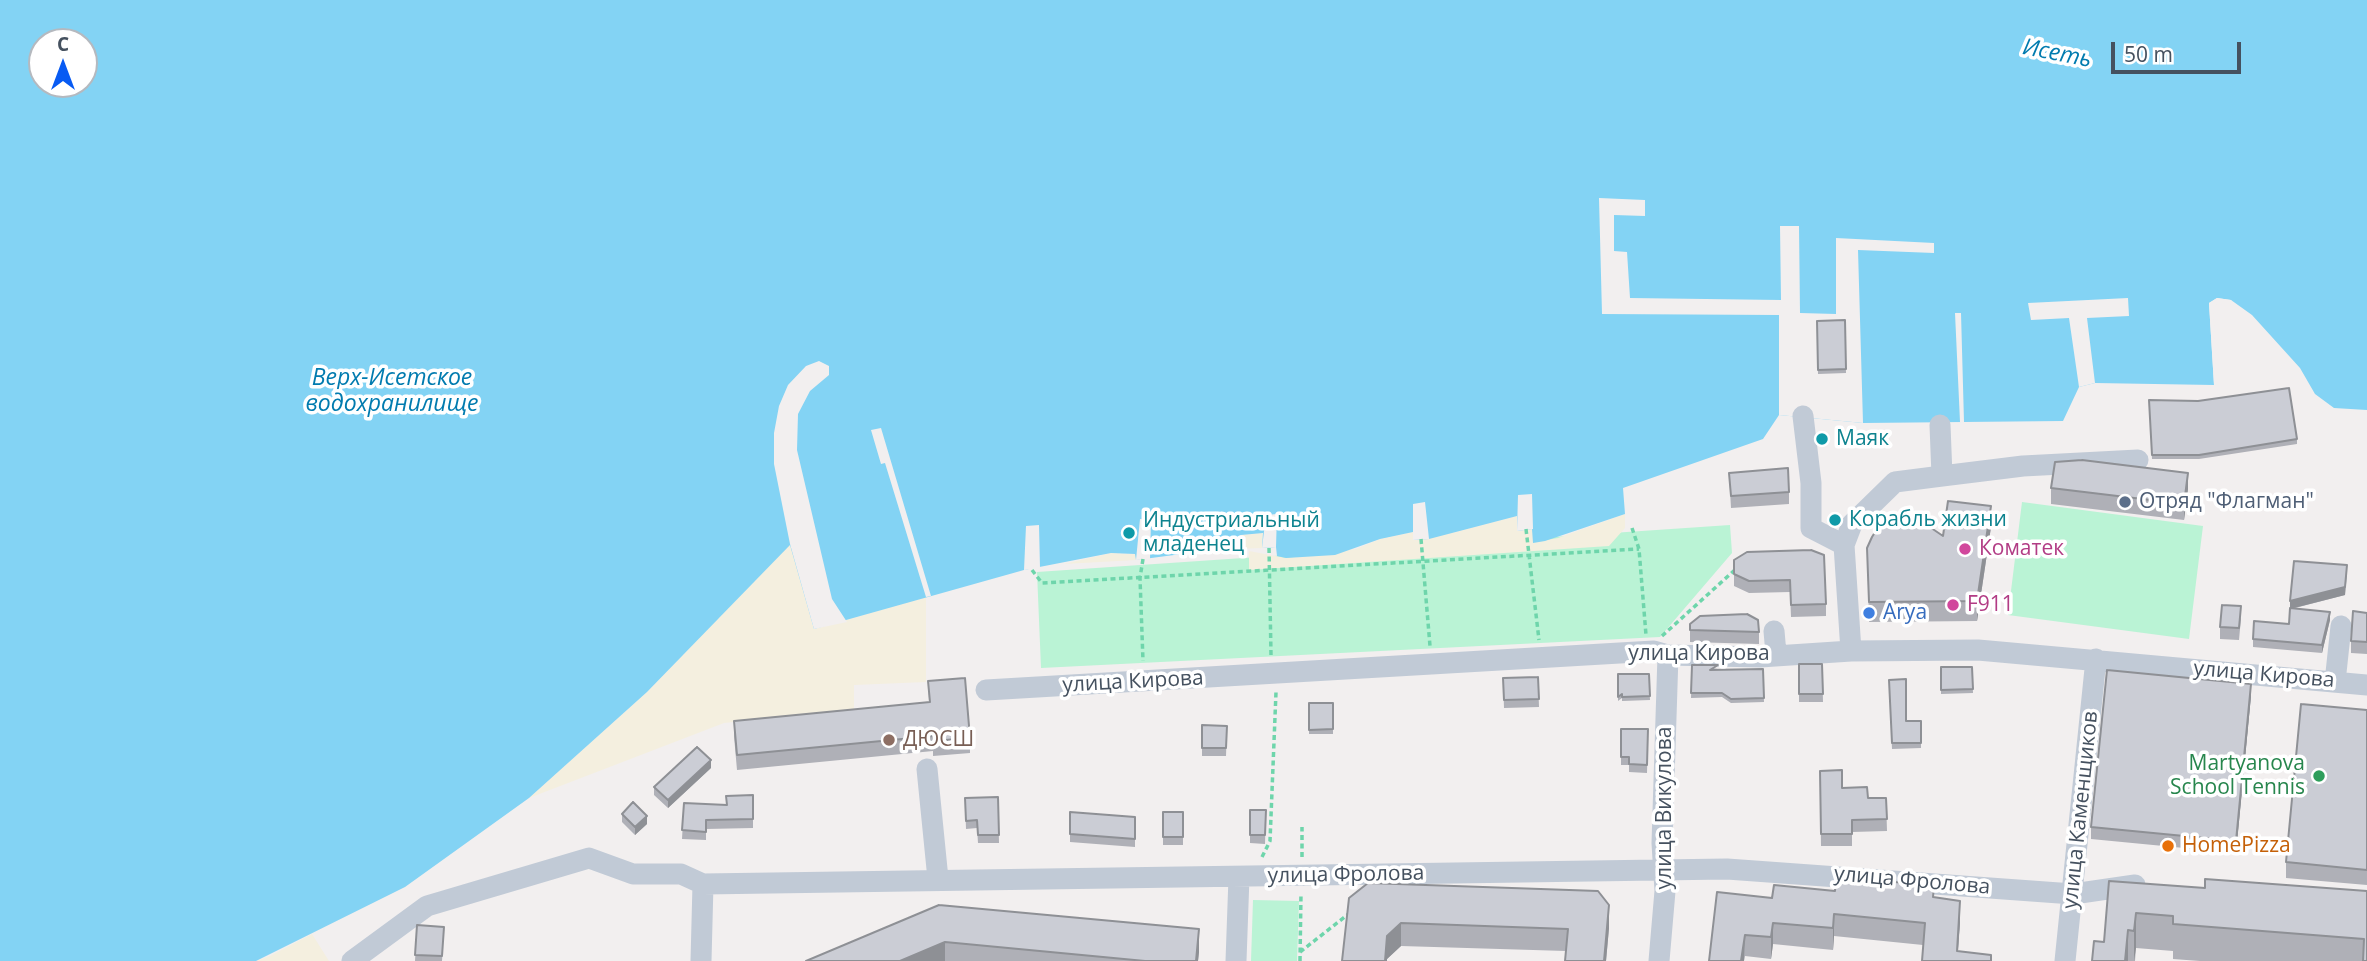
<!DOCTYPE html>
<html>
<head>
<meta charset="utf-8">
<style>
	body { margin:0 }
	#map { position:relative; width:2367px; height:961px; overflow:hidden; background:#f2efef; font-family:"Open Sans",sans-serif }
	canvas { display:block }
	.north { position:absolute; left:28px; top:28px; width:70px; height:70px; box-sizing:border-box; background:#fff; border:2px solid #b5b9bf; border-radius:50%; rotate:0deg; font-size:19px; font-weight:700; line-height:28px; text-align:center; color:#45515f }
	.north::after { content:''; display:block; margin:auto; width:24px; height:32px; background:#085bf3; clip-path:polygon(50% 0,100% 100%,50% 72%,0 100%) }
	.scale { position:absolute; left:2111px; top:42px; width:130px; height:32px; box-sizing:border-box; border:4px solid #45515f; border-top:0; padding-left:9px; font-size:21px; line-height:24px; white-space:nowrap; color:#45515f; -webkit-text-stroke:5px #fff; paint-order:stroke }
</style>
</head>
<body>
<div id="map">
<canvas width="2367" height="961"></canvas>
<div class="north">С</div>
<div class="scale">50 m</div>
</div>
<script>
const c = document.querySelector('canvas').getContext('2d');
c.lineJoin = 'round';
function fill(path, color) {
  c.fillStyle = color;
  c.fill(path, 'evenodd');
}
function shape(rows) {
  const path = new Path2D();
  for (const r of rows) {
    path.moveTo(r[0], r[1]);
    for (let i = 2; i < r.length; i += 2) path.lineTo(r[i], r[i + 1]);
  }
  return path;
}
function trace(path, color, width, dash) {
  c.strokeStyle = color;
  c.lineWidth = width;
  c.lineCap = dash ? 'butt' : 'round';
  c.setLineDash(dash || []);
  c.stroke(path);
}
function write(font, color, halo, rows, align = 'center') {
  c.font = font + ' "Open Sans",sans-serif';
  c.lineWidth = 7;
  c.setLineDash([]);
  c.textBaseline = 'middle';
  c.strokeStyle = halo;
  c.fillStyle = color;
  for (const [text, x, y, turn = 0] of rows) {
    c.save();
    c.translate(x, y);
    c.rotate((+turn || 0) * Math.PI / 180);
    c.textAlign = isNaN(turn) ? turn : align;
    if (halo) c.strokeText(text, 0, 0);
    c.fillText(text, 0, 0);
    c.restore();
  }
}
fill(shape([
	[2022,502,2203,526,2189,639,2008,615],
	[1730,525,1732,553,1660,637,1041,668,1037,572],
	[1253,900,1299,901,1297,961,1251,961]
]), '#baf3d5');
fill(shape([
	[1625,514,1625,528,1609,546,1249,570,1249,551,1286,558,1356,549,1380,539,1413,532,1452,533,1517,516,1533,529,1534,542,1558,538],
	[1263,533,1262,548,1212,550,1241,535],
	[790,544,814,629,926,597,926,682,854,685,854,709,724,723,529,798,647,692],
	[1111,553,1136,554,1136,560,1064,564],
	[312,934,329,961,256,961,270,956]
]), '#f4efdf');
fill(shape([
	[0,0,2367,0,2367,410,2334,408,2315,394,2300,368,2252,315,2231,300,2217,298,2209,303,2214,385,2095,383,2079,387,2063,421,1863,423,1779,415,1763,439,1623,488,1625,514,1545,541,1533,543,1532,529,1517,531,1517,516,1429,539,1413,540,1413,532,1380,539,1335,555,1286,558,1277,556,1276,547,1262,548,1263,533,1241,535,1212,550,1136,560,1135,554,1111,553,1024,570,814,629,790,545,647,692,529,798,405,887,256,961,0,961],
	[42,42,84,42,84,84,42,84]
]), '#83d3f4');
fill(shape([
	[1599,198,1645,200,1645,216,1614,215,1614,251,1627,252,1630,298,1781,300,1780,226,1799,226,1800,313,1836,314,1836,238,1934,243,1934,253,1858,250,1863,423,1779,415,1779,315,1602,314],
	[2128,298,2129,316,2087,318,2095,383,2079,387,2069,318,2031,320,2028,303],
	[2217,298,2231,300,2233,305,2213,304,2217,385,2214,385,2209,303],
	[1955,313,1961,313,1964,422,1960,422],
	[819,361,829,366,829,375,810,391,798,414,797,450,832,599,847,622,814,629,790,544,774,464,774,433,779,406,788,385,806,366],
	[881,428,931,596,926,597,885,463,881,464,871,430],
	[1532,494,1533,529,1517,531,1518,495],
	[1425,502,1429,539,1413,540,1413,504],
	[1277,514,1276,547,1262,548,1266,515],
	[1140,519,1151,520,1150,559,1136,560],
	[1039,525,1040,568,1024,570,1026,526]
]), '#f2efef');
trace(shape([
	[1632,528,1639,549,1646,635],
	[1526,529,1539,640],
	[1421,539,1430,646],
	[1269,548,1271,655],
	[1143,559,1140,578,1143,661],
	[1032,570,1042,583,1639,549],
	[1662,636,1737,568],
	[1262,857,1270,841,1276,692],
	[1302,857,1302,827],
	[1300,952,1351,912],
	[1300,961,1301,893]
]), '#6ed5ab', 3.5, [5, 3.5]);
trace(shape([
	[1803,416,1811,483,1811,528,1844,545,1851,651],
	[1942,476,2023,466,2138,460],
	[1844,545,1852,524,1895,482,1942,476,1940,425],
	[1774,631,1776,654],
	[2335,682,2341,626],
	[986,690,1654,651,1668,655,1760,657,1851,651,1978,650,2367,685],
	[927,769,938,879],
	[352,961,427,906,589,858,633,874,681,874,703,884,1727,869,2073,894,2135,885],
	[701,961,703,884],
	[1236,961,1239,877],
	[1659,961,1665,891,1662,843,1668,655],
	[2065,961,2096,659]
]), '#c1cad6', 21);
fill(shape([
	[1845,320,1846,373,1818,374,1817,321],
	[2149,400,2297,439,2297,444,2199,459,2152,459],
	[1729,473,1789,492,1789,504,1731,508],
	[2051,488,2188,489,2184,520,2051,504],
	[1991,527,1977,621,1869,622,1867,548,1943,536],
	[1811,550,1826,604,1826,616,1791,617,1790,592,1749,593,1734,586,1734,560],
	[2347,574,2345,595,2295,608,2330,620,2322,653,2253,647,2253,639,2289,624,2290,608],
	[2367,613,2367,654,2351,653,2351,641],
	[2241,618,2239,640,2220,639,2220,627],
	[1690,624,1759,632,1759,644,1690,642],
	[1799,664,1822,664,1823,702,1799,702],
	[1692,665,1718,669,1717,670,1763,669,1764,702,1731,703,1722,697,1691,698],
	[1941,667,1972,667,1973,693,1941,694],
	[1618,674,1649,674,1650,700,1622,701,1622,698,1618,701],
	[1538,677,1539,707,1504,708,1503,678],
	[1889,680,1906,721,1921,721,1921,748,1892,749],
	[928,681,970,738,970,753,933,756,933,751,737,770,734,736,734,721,929,702],
	[2251,696,2236,853,2091,839,2091,827],
	[1309,703,1333,703,1333,734,1309,734],
	[2367,710,2367,885,2286,878,2286,862],
	[1202,725,1227,726,1226,756,1202,756],
	[1621,729,1648,729,1647,773,1629,772,1629,765,1621,765],
	[711,768,668,808,654,795,654,787],
	[1820,771,1842,788,1868,798,1886,798,1887,831,1852,832,1852,846,1821,846],
	[753,795,753,828,706,829,706,840,682,839,684,803,726,805],
	[998,797,999,843,978,843,977,828,966,829,965,798],
	[1250,810,1266,810,1265,844,1250,843],
	[1070,812,1135,817,1135,847,1070,842],
	[1163,812,1183,812,1183,845,1163,845],
	[622,814,647,824,635,835,622,822],
	[2109,881,2205,888,2367,891,2367,961,2200,961,2173,959,2173,951,2136,948,2135,961,2092,961,2104,942],
	[1835,891,1934,897,1960,922,1958,952,1991,961,1923,945,1834,936,1833,950,1773,944,1771,959,1745,956,1744,961,1709,961,1772,898],
	[1349,898,1609,928,1606,961,1565,961,1566,951,1401,946,1387,959,1387,961,1342,961],
	[939,905,1199,952,1198,961,806,961],
	[417,925,444,927,442,961,415,961]
]), '#afb0b7');
fill(shape([
	[2188,473,2188,489,2184,520,2184,504],
	[1991,506,1991,527,1977,621,1977,601],
	[2347,565,2345,595,2290,609,2290,601],
	[2330,612,2330,620,2322,653,2322,645],
	[2251,684,2251,696,2236,853,2236,841],
	[711,760,711,768,668,808,668,800],
	[647,816,647,824,635,835,635,827],
	[1960,901,1960,922,1957,961],
	[1609,905,1609,928,1606,961,1604,961],
	[2136,913,2136,948,2134,961,2134,931],
	[1834,914,1834,936,1833,950,1833,928],
	[1401,923,1401,946,1387,959,1387,961,1385,961,1387,936],
	[1773,923,1773,944,1771,959,1771,937],
	[1199,929,1199,952,1198,961,1196,961],
	[2128,930,2128,961,2125,961],
	[1745,935,1744,961,1741,961],
	[945,942,945,961,900,961]
]), '#8e9095');
const building = shape([
	[1845,320,1846,369,1818,370,1817,321,1845,320],
	[2289,388,2297,439,2199,455,2152,455,2149,400,2198,401,2289,388],
	[2082,460,2188,473,2184,504,2051,488,2055,462,2082,460],
	[1788,468,1789,492,1731,496,1729,473,1788,468],
	[1948,501,1991,506,1977,601,1869,602,1867,548,1872,537,1877,529,1893,519,1902,517,1921,521,1943,536,1948,501],
	[1811,550,1824,555,1826,604,1791,605,1790,580,1749,581,1734,574,1734,560,1747,552,1811,550],
	[2294,561,2347,565,2345,587,2290,601,2294,561],
	[2222,605,2241,606,2239,628,2220,627,2222,605],
	[2290,608,2330,612,2322,645,2253,639,2254,621,2289,624,2290,608],
	[2353,611,2367,613,2367,642,2351,641,2353,611],
	[1747,614,1758,620,1759,632,1690,630,1690,624,1700,616,1747,614],
	[1799,664,1822,664,1823,694,1799,694,1799,664],
	[1692,665,1718,665,1710,670,1763,669,1764,698,1731,699,1722,693,1691,693,1692,665],
	[1941,667,1972,667,1973,689,1941,690,1941,667],
	[2107,670,2251,684,2236,841,2091,827,2107,670],
	[1618,674,1649,674,1650,696,1622,697,1622,694,1618,697,1618,674],
	[1538,677,1539,699,1504,700,1503,678,1538,677],
	[965,678,970,738,933,741,933,736,737,755,734,721,930,702,928,681,965,678],
	[1906,679,1906,721,1921,721,1921,743,1892,743,1889,680,1906,679],
	[1309,703,1333,703,1333,729,1309,730,1309,703],
	[2301,704,2367,710,2367,870,2286,862,2301,704],
	[1202,725,1227,726,1226,748,1202,748,1202,725],
	[1621,729,1648,729,1647,765,1629,764,1629,757,1621,757,1621,729],
	[697,747,711,760,668,800,654,787,697,747],
	[1842,770,1842,788,1867,787,1868,798,1886,798,1887,819,1852,820,1852,834,1821,834,1820,771,1842,770],
	[753,795,753,819,706,820,706,832,682,830,684,803,727,805,726,796,753,795],
	[998,797,999,835,978,835,977,820,966,821,965,798,998,797],
	[633,802,647,816,635,827,622,814,633,802],
	[1250,810,1266,810,1265,835,1250,835,1250,810],
	[1070,812,1135,817,1135,839,1070,834,1070,812],
	[1163,812,1183,812,1183,837,1163,837,1163,812],
	[1836,876,1934,886,1933,897,1960,901,1957,951,1991,955,1991,961,1922,961,1925,923,1834,914,1833,928,1773,923,1771,937,1745,935,1741,961,1709,961,1717,892,1772,898,1774,885,1835,891,1836,876],
	[2205,879,2367,891,2367,961,2363,961,2364,939,2173,924,2173,916,2136,913,2134,931,2128,930,2125,961,2092,961,2094,941,2104,942,2109,881,2205,888,2205,879],
	[1368,883,1598,891,1609,905,1604,961,1565,961,1568,929,1401,923,1387,936,1385,961,1342,961,1349,898,1368,883],
	[939,905,1199,929,1196,961,1145,961,945,942,900,961,806,961,939,905],
	[417,925,444,927,442,956,415,955,417,925]
]);
fill(building, '#cbcdd5');
trace(building, '#8e9095', 2);
for (const [x, y, r, color] of [
	[1822,439,7,"#0f9aa8"],
	[2125,502,7,"#5c6f8a"],
	[1835,520,7,"#0f9aa8"],
	[1129,533,7,"#0f9aa8"],
	[1965,549,7,"#d1479c"],
	[1953,605,7,"#d1479c"],
	[1869,613,7,"#3f7fe0"],
	[889,740,7,"#8d6e63"],
	[2319,776,7,"#2e9e5b"],
	[2168,846,7,"#e8710a"]
]) {
  const dot = new Path2D();
  dot.arc(x, y, r, 0, 2 * Math.PI);
  c.fillStyle = color;
  c.fill(dot);
  trace(dot, '#fff', 2.5);
}
write('21px', '#0d838f', '#fff', [
	["Маяк",1836,439],
	["Корабль жизни",1849,520],
	["Индустриальный",1143,521],
	["младенец",1143,545]
], 'left');
write('21px', '#4e5e75', '#fff', [
	["Отряд \"Флагман\"",2139,502]
], 'left');
write('21px', '#b23c85', '#fff', [
	["Коматек",1979,549],
	["F911",1967,605]
], 'left');
write('21px', '#366cbe', '#fff', [
	["Arya",1883,613]
], 'left');
write('21px', '#45515f', '#fff', [
	["улица Кирова",1699,654],
	["улица Кирова",2264,675,5],
	["улица Кирова",1133,682,-3],
	["улица Викулова",1665,808,-90],
	["улица Каменщиков",2081,810,-84],
	["улица Фролова",1346,875,-1],
	["улица Фролова",1912,881,5]
]);
write('21px', '#785e54', '#fff', [
	["ДЮСШ",903,740]
], 'left');
write('21px', '#27864d', '#fff', [
	["Martyanova",2305,764],
	["School Tennis",2305,788]
], 'right');
write('21px', '#c56008', '#fff', [
	["HomePizza",2182,846]
], 'left');
write('italic 23px', '#017baf', '#fff', [
	["Исеть",2057,54,11],
	["Верх-Исетское",392,378],
	["водохранилище",392,404]
]);
</script>
</body>
</html>
